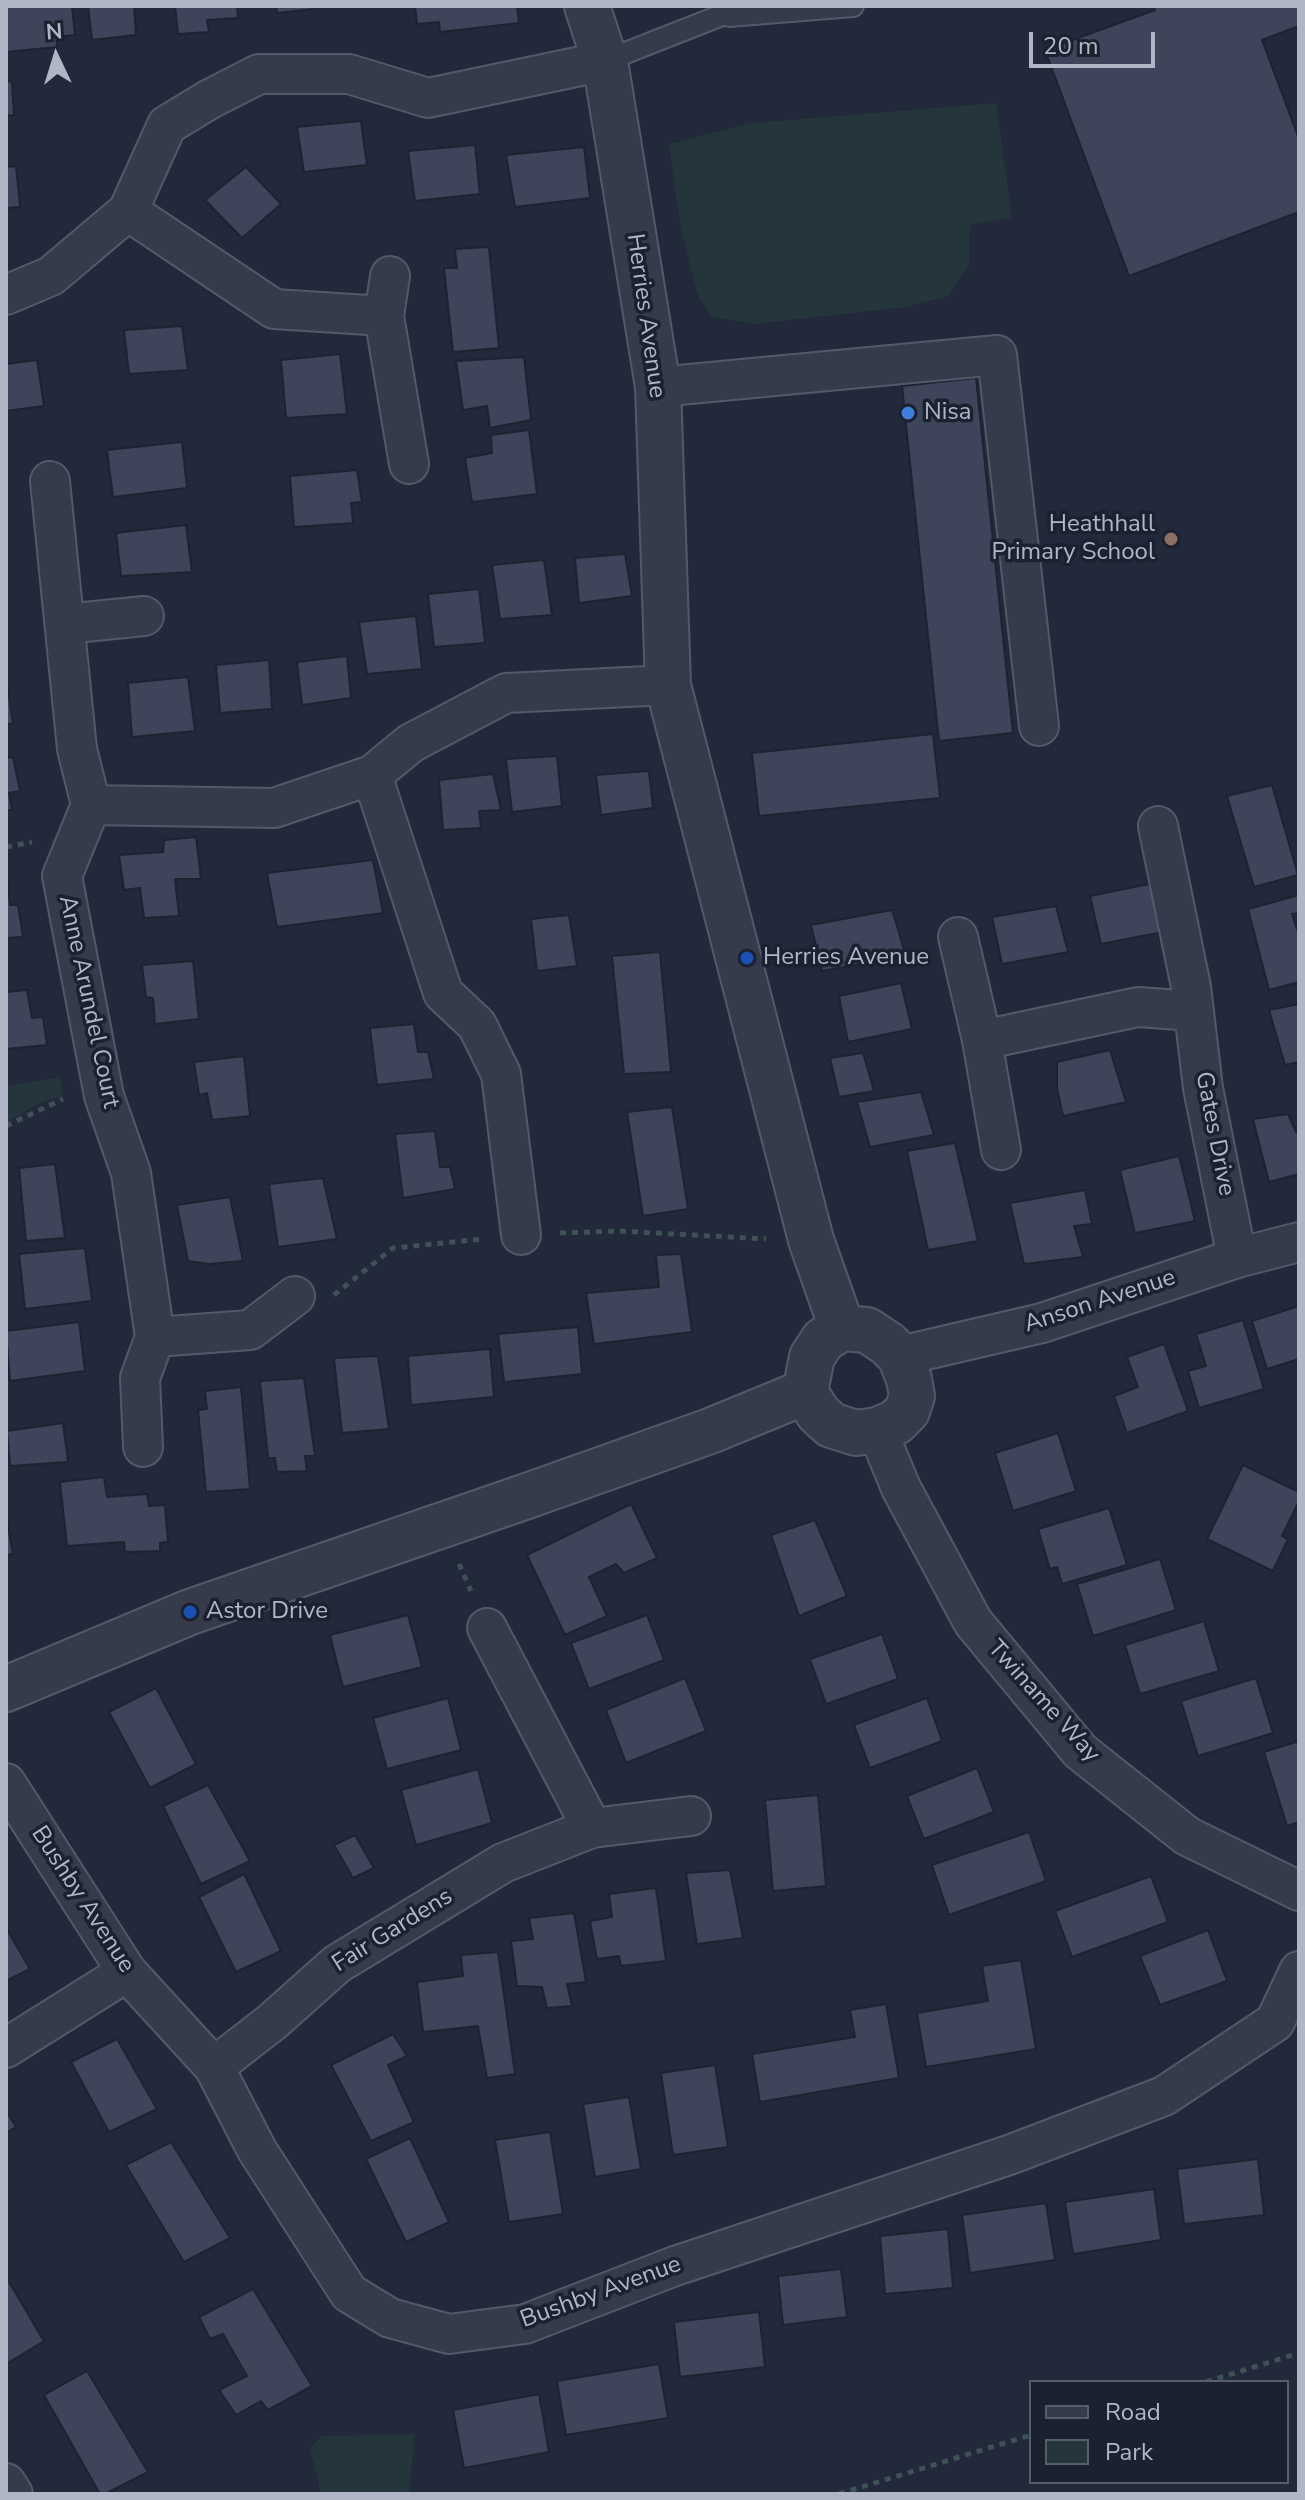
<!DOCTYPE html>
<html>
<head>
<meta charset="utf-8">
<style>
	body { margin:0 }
	#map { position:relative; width:1305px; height:2500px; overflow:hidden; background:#22293a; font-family:"Nunito Sans",sans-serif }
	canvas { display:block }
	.frame { position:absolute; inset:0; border:8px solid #b0b6c6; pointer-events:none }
	.legend { position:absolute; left:1029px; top:2380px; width:260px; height:104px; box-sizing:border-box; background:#1b212f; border:2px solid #575d6b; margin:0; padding:10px 14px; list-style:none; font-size:24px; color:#b0b6c6 }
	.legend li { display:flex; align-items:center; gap:16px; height:40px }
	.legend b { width:40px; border:2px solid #575d6b }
	.north { position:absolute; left:16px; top:16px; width:80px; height:80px; -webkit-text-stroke:6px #1b212f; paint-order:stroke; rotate:356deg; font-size:22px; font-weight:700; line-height:32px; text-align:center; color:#b0b6c6 }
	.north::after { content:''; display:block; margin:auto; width:28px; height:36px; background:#b0b6c6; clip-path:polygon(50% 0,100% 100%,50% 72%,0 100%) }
	.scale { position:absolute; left:1029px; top:32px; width:126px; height:36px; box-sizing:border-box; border:4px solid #b0b6c6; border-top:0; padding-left:10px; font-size:24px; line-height:28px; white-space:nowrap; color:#b0b6c6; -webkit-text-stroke:6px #1b212f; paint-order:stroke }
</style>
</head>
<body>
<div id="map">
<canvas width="1305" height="2500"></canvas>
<div class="frame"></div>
<ul class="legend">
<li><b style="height:10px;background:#353b4a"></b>Road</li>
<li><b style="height:22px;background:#24353b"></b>Park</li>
</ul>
<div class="north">N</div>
<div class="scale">20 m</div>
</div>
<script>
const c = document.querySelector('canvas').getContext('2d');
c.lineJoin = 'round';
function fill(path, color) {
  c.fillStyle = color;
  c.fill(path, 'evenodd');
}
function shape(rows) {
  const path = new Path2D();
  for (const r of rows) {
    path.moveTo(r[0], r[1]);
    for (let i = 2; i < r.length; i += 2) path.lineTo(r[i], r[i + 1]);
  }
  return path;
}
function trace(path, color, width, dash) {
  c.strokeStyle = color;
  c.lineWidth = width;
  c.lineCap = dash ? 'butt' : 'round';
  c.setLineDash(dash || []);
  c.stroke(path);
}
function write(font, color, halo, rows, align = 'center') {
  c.font = font + ' "Nunito Sans",sans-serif';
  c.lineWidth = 7;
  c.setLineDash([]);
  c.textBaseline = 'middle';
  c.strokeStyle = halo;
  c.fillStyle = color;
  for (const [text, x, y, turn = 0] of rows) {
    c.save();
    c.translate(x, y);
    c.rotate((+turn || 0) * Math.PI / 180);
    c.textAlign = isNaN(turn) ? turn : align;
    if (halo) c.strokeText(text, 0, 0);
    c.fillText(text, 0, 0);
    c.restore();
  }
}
fill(shape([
	[996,103,1012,218,970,225,969,265,948,296,906,307,754,324,712,317,697,294,680,224,669,144,751,123],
	[60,1077,62,1096,39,1103,6,1123,6,1086],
	[415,2434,409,2494,321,2494,310,2449,321,2436]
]), '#24353b');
const building = shape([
	[6,6,72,6,75,35,56,37,57,47,6,52,6,6],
	[88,6,134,6,136,35,92,40,88,6],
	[175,6,237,6,238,18,207,20,209,32,178,34,175,6],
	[276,6,313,6,314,9,277,13,276,6],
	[415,6,517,6,519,23,440,32,439,22,417,24,415,6],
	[1153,6,1299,6,1299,26,1262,40,1299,139,1299,212,1129,276,1045,50,1155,10,1153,6],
	[12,81,14,115,6,116,6,82,12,81],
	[361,121,367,165,304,172,297,127,361,121],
	[475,145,480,194,415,201,408,151,475,145],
	[584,147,590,198,515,207,506,155,584,147],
	[16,166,20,207,6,208,6,167,16,166],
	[246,167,281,204,242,238,205,200,246,167],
	[489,247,499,348,453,352,444,268,457,268,455,249,489,247],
	[182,326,188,370,129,374,124,330,182,326],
	[340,354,347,414,286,418,281,360,340,354],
	[524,357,531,420,490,428,487,406,463,410,456,361,524,357],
	[37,360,44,406,6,411,6,364,37,360],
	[976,378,1013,733,939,741,902,386,976,378],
	[529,430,537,494,472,502,465,458,492,453,491,435,529,430],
	[182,442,187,488,113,497,107,450,182,442],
	[357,470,362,502,351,503,353,523,294,527,290,476,357,470],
	[186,525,192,572,121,576,116,533,186,525],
	[625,554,632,596,579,603,575,558,625,554],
	[544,560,552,615,500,619,492,565,544,560],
	[479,589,485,643,434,647,428,594,479,589],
	[416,616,422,669,367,674,359,622,416,616],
	[347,656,351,698,302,705,297,662,347,656],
	[269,660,272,709,220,713,216,665,269,660],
	[6,675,13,724,6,724,6,675],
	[188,677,195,731,132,737,128,683,188,677],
	[933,734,940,798,759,816,752,753,933,734],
	[557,756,562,806,512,812,506,759,557,756],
	[13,757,20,791,9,793,12,810,6,810,6,758,13,757],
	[649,771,653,808,601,815,596,775,649,771],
	[493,774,501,810,479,811,481,828,443,830,439,780,493,774],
	[1272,785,1298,875,1254,887,1227,796,1272,785],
	[196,837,201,879,175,879,179,916,144,918,140,888,124,890,119,855,163,852,164,840,196,837],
	[373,860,383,913,277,927,267,873,373,860],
	[6,863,10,905,18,905,23,937,6,938,6,863],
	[1154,883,1168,931,1101,944,1090,896,1154,883],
	[1299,895,1299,913,1292,914,1299,935,1299,982,1269,990,1248,909,1299,895],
	[1056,906,1068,952,1002,964,992,917,1056,906],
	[892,910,906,956,822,971,811,925,892,910],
	[569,915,577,966,537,971,531,919,569,915],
	[660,952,671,1072,624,1074,612,956,660,952],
	[193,961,199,1019,155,1024,153,998,146,997,142,965,193,961],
	[901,983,912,1029,848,1042,839,996,901,983],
	[27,990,32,1018,43,1017,47,1045,6,1049,6,992,27,990],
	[1299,1004,1299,1062,1285,1065,1269,1010,1299,1004],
	[414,1024,418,1052,428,1052,434,1079,377,1085,370,1028,414,1024],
	[1110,1050,1126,1102,1063,1116,1057,1088,1057,1062,1110,1050],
	[863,1053,874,1091,839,1097,830,1058,863,1053],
	[244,1056,250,1116,212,1120,207,1093,199,1095,194,1062,244,1056],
	[921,1092,934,1135,870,1147,857,1102,921,1092],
	[672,1107,688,1209,643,1216,627,1112,672,1107],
	[1288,1114,1296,1132,1299,1131,1299,1174,1269,1182,1253,1119,1288,1114],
	[435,1131,440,1167,450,1167,455,1189,403,1198,395,1134,435,1131],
	[955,1143,978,1241,928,1250,907,1151,955,1143],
	[1179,1156,1195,1221,1135,1233,1120,1170,1179,1156],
	[55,1164,65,1238,26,1241,19,1168,55,1164],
	[323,1178,337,1239,278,1247,269,1184,323,1178],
	[1085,1190,1092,1224,1074,1226,1083,1257,1024,1264,1010,1203,1085,1190],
	[230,1197,243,1261,209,1264,188,1261,177,1205,230,1197],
	[85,1248,92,1301,25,1309,19,1254,85,1248],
	[681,1254,692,1332,594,1344,586,1293,659,1287,656,1255,681,1254],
	[1299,1306,1299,1359,1267,1369,1252,1321,1299,1306],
	[1243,1320,1264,1389,1199,1408,1188,1371,1206,1366,1196,1334,1243,1320],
	[79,1322,85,1371,10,1381,6,1331,79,1322],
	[578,1327,582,1374,504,1382,498,1334,578,1327],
	[1164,1344,1188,1411,1127,1433,1114,1396,1138,1387,1127,1357,1164,1344],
	[490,1349,494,1397,411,1405,408,1356,490,1349],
	[378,1356,389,1429,342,1433,334,1358,378,1356],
	[304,1378,315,1456,305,1456,307,1471,277,1472,275,1458,268,1458,260,1381,304,1378],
	[241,1387,250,1489,206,1492,198,1410,207,1409,205,1391,241,1387],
	[63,1423,68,1462,10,1466,7,1431,63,1423],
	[1058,1433,1076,1491,1013,1511,995,1453,1058,1433],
	[1243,1465,1299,1492,1299,1501,1282,1536,1288,1539,1273,1571,1207,1539,1243,1465],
	[104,1477,107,1497,147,1494,149,1506,165,1505,168,1542,160,1543,160,1551,125,1552,124,1542,67,1546,60,1482,104,1477],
	[631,1504,657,1558,624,1573,616,1564,589,1577,607,1616,565,1635,527,1555,631,1504],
	[1109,1508,1127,1565,1062,1584,1057,1567,1050,1569,1038,1529,1109,1508],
	[6,1514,13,1554,6,1555,6,1514],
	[815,1520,847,1596,799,1616,771,1535,815,1520],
	[1160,1559,1176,1610,1093,1636,1077,1584,1160,1559],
	[408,1615,422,1667,343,1687,330,1635,408,1615],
	[647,1615,664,1660,589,1689,571,1643,647,1615],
	[1204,1621,1219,1671,1140,1694,1125,1645,1204,1621],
	[882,1634,898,1679,826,1704,810,1659,882,1634],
	[685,1678,706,1731,626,1763,606,1710,685,1678],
	[1256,1678,1273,1733,1198,1756,1181,1701,1256,1678],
	[156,1688,196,1764,150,1788,109,1712,156,1688],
	[448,1698,461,1750,387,1769,373,1718,448,1698],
	[927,1698,942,1741,870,1768,854,1725,927,1698],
	[1299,1741,1299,1822,1287,1826,1264,1752,1299,1741],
	[977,1768,994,1812,924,1839,907,1796,977,1768],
	[478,1769,492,1823,416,1845,401,1790,478,1769],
	[208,1785,250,1861,201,1884,163,1806,208,1785],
	[818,1795,826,1886,773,1891,765,1800,818,1795],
	[1029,1832,1046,1881,949,1915,932,1865,1029,1832],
	[355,1835,374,1868,353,1878,334,1845,355,1835],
	[730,1870,743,1938,697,1944,686,1873,730,1870],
	[244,1874,281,1951,236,1972,199,1897,244,1874],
	[1151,1876,1168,1922,1072,1957,1055,1911,1151,1876],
	[656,1888,666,1961,621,1966,619,1956,597,1959,590,1921,612,1917,609,1894,656,1888],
	[574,1913,586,1982,567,1984,572,2006,547,2008,542,1987,517,1986,511,1941,533,1939,529,1918,574,1913],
	[6,1928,30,1969,6,1981,6,1928],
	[1208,1930,1227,1981,1160,2005,1140,1956,1208,1930],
	[498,1952,515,2074,487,2078,478,2026,423,2032,417,1982,463,1976,461,1955,498,1952],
	[1021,1960,1036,2049,926,2067,917,2013,988,2001,982,1966,1021,1960],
	[886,2004,899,2078,760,2102,752,2054,855,2037,850,2010,886,2004],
	[393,2034,407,2056,388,2065,414,2122,371,2141,331,2065,393,2034],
	[117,2039,157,2109,109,2132,71,2062,117,2039],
	[715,2065,728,2147,673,2155,661,2073,715,2065],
	[629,2097,641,2169,595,2177,583,2104,629,2097],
	[9,2115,16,2127,6,2133,6,2116,9,2115],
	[550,2132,563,2214,509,2222,495,2140,550,2132],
	[410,2138,449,2222,406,2242,366,2159,410,2138],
	[171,2142,230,2238,184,2262,126,2165,171,2142],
	[1258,2159,1264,2215,1184,2224,1177,2169,1258,2159],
	[1154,2189,1161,2240,1073,2254,1065,2202,1154,2189],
	[1046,2203,1055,2260,970,2273,962,2215,1046,2203],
	[948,2229,953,2288,885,2294,880,2236,948,2229],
	[841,2269,847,2317,783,2325,778,2276,841,2269],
	[6,2277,44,2341,6,2364,6,2277],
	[253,2289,312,2386,268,2410,261,2401,236,2415,219,2390,247,2376,223,2334,210,2339,199,2317,253,2289],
	[759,2312,765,2367,680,2377,674,2322,759,2312],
	[659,2364,668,2418,566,2435,557,2381,659,2364],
	[87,2371,148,2472,105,2494,100,2494,44,2395,87,2371],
	[539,2394,549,2452,464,2468,453,2410,539,2394]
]);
fill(building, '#3e455a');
trace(building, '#1d2331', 2);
const service = shape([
	[729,16,853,6],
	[605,61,745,6]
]);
const minor = shape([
	[128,211,274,309,384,316,409,464],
	[6,295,51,276,128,211,167,125,210,99,259,74,349,74,428,98,605,61],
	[384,316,390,276],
	[658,387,997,355,1039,726],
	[50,481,77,749,91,805,62,876,104,1096,131,1173,155,1337,250,1330,295,1296],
	[65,624,144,616],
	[372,775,443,993,477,1025,501,1074,521,1235],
	[91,805,274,808,372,775,411,743,506,693,668,685],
	[1158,826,1191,987,1203,1088,1237,1258],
	[958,937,982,1040,1001,1150],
	[982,1040,1138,1007,1194,1011],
	[900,1356,1042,1323,1237,1258,1299,1242],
	[877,1430,901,1488,973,1622,1080,1751,1187,1836,1299,1891],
	[143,1447,140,1378,155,1337],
	[487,1628,592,1828],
	[6,1783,127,1972,214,2067,257,2150,349,2293,390,2318,449,2334,525,2324,675,2266,1009,2155,1164,2096,1275,2022,1299,1971],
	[6,2048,127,1972],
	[214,2067,272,2022,337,1964,503,1863,592,1828,691,1816],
	[6,2483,13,2494]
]);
const tertiary = shape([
	[587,6,605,61,658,387,668,685,811,1240,842,1328],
	[842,1328,867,1330,888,1344,900,1356,909,1379,912,1396,907,1411,896,1422,877,1430,856,1433,831,1425,818,1413,805,1392,812,1357,823,1340,842,1328],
	[6,1689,190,1612,527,1496,710,1431,805,1392]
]);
trace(service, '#535968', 24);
trace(minor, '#535968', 42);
trace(tertiary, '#535968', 48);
trace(shape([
	[6,847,32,842],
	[6,1126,63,1099],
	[560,1233,618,1231,766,1239],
	[334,1295,393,1248,483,1239],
	[459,1564,471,1591],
	[1206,2382,1299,2353],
	[839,2494,1031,2435]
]), '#3e5155', 5, [6, 6]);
trace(service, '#353b4a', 20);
trace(minor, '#353b4a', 38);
trace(tertiary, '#353b4a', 44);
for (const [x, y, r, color] of [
	[908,413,8,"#3f7fe0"],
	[1171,539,8,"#8d6e63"],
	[747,958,8,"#1a4fb4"],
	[190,1612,8,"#1a4fb4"]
]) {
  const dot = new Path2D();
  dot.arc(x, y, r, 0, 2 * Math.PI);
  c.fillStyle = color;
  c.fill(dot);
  trace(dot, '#1b212f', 3);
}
write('24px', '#b0b6c6', '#1b212f', [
	["Herries Avenue",645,316,82],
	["Anne Arundel Court",88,1002,78],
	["Gates Drive",1214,1134,79],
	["Anson Avenue",1100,1302,-18],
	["Twiname Way",1043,1702,48],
	["Bushby Avenue",82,1900,57],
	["Fair Gardens",393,1931,-32],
	["Bushby Avenue",601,2293,-20]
]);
write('24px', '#b0b6c6', '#1b212f', [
	["Nisa",924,413],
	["Heathhall",1155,525,"right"],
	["Primary School",1155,553,"right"],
	["Herries Avenue",763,958],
	["Astor Drive",206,1612]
], 'left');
</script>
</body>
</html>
